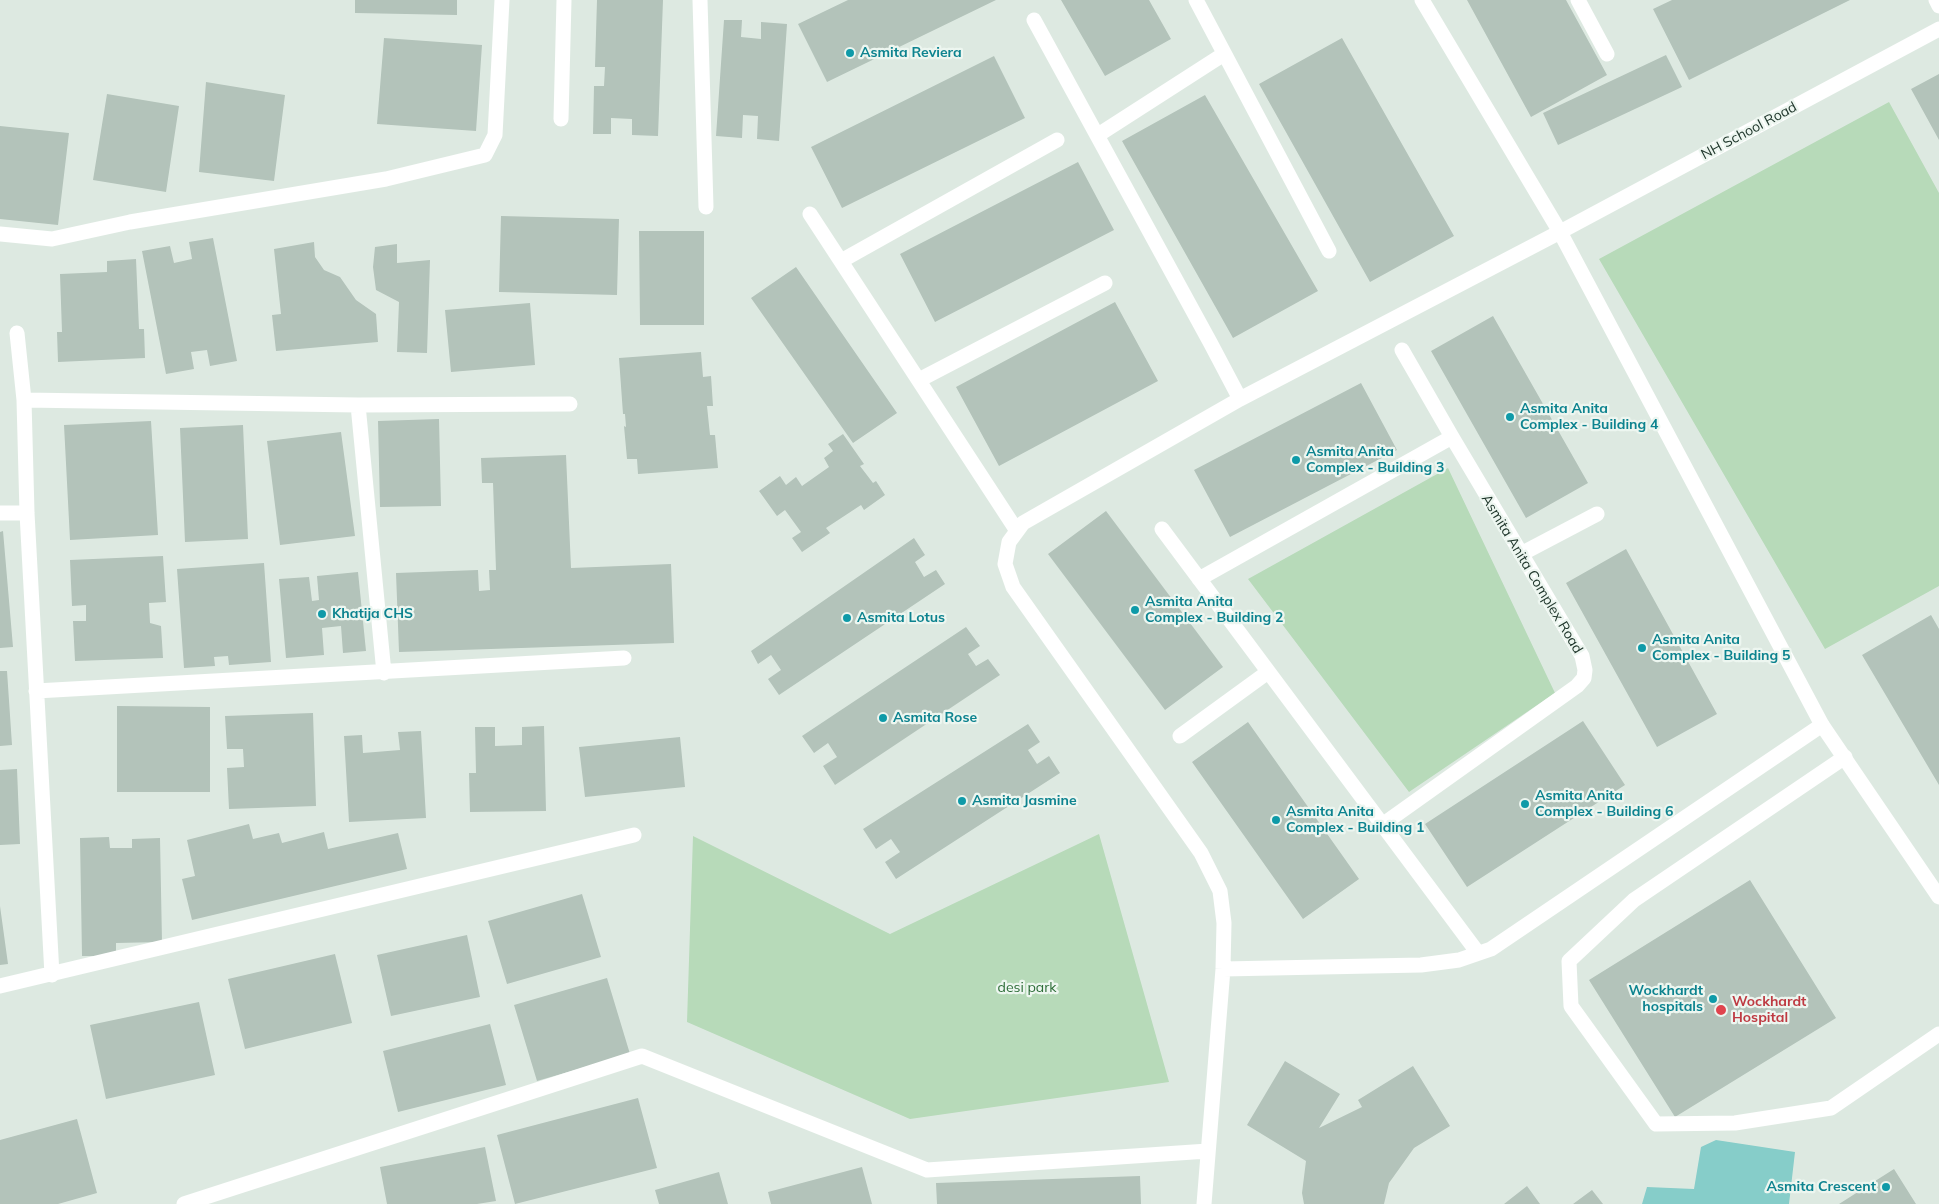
<!DOCTYPE html>
<html>
<head>
<meta charset="utf-8">
<style>
	body { margin:0 }
	canvas { display:block; background:#dde9e1 }
</style>
</head>
<body>
<canvas width="1939" height="1204"></canvas>
<script>
const c = document.querySelector('canvas').getContext('2d');
c.lineJoin = 'round';
function fill(path, color) {
  c.fillStyle = color;
  c.fill(path, 'evenodd');
}
function shape(rows) {
  const path = new Path2D();
  for (const r of rows) {
    path.moveTo(r[0], r[1]);
    for (let i = 2; i < r.length; i += 2) path.lineTo(r[i], r[i + 1]);
  }
  return path;
}
function trace(path, color, width, dash) {
  c.strokeStyle = color;
  c.lineWidth = width;
  c.lineCap = dash ? 'butt' : 'round';
  c.setLineDash(dash || []);
  c.stroke(path);
}
function write(font, color, halo, rows, align = 'center') {
  c.font = font + ' Mulish,sans-serif';
  c.lineWidth = 4.5;
  c.setLineDash([]);
  c.textBaseline = 'middle';
  c.strokeStyle = halo;
  c.fillStyle = color;
  for (const [text, x, y, turn = 0] of rows) {
    c.save();
    c.translate(x, y);
    c.rotate((+turn || 0) * Math.PI / 180);
    c.textAlign = isNaN(turn) ? turn : align;
    if (halo) c.strokeText(text, 0, 0);
    c.fillText(text, 0, 0);
    c.restore();
  }
}
fill(shape([
	[1889,102,1939,193,1939,586,1825,649,1599,259],
	[1448,468,1555,693,1409,792,1248,579],
	[1099,834,1169,1082,910,1119,687,1022,693,836,890,934]
]), '#b7dab9');
fill(shape([
	[1716,1140,1795,1152,1789,1204,1642,1204,1647,1187,1694,1189,1701,1147]
]), '#86cdc9');
fill(shape([
	[355,0,457,0,457,15,355,13],
	[597,0,663,0,658,136,632,135,632,119,611,118,611,134,593,134,594,86,604,86,605,67,595,67],
	[848,0,996,0,827,82,798,24],
	[1061,0,1149,0,1171,39,1105,76],
	[1467,0,1566,0,1607,75,1531,117],
	[1672,0,1850,0,1689,80,1653,9],
	[724,20,742,20,741,37,761,39,761,22,787,24,779,141,757,139,758,116,743,115,742,138,716,136],
	[384,38,482,45,476,131,377,124],
	[1342,38,1454,236,1370,282,1259,84],
	[1666,55,1682,87,1558,145,1543,113],
	[994,56,1025,118,842,208,811,147],
	[1939,74,1939,140,1911,89],
	[206,82,285,95,274,181,199,172],
	[107,94,179,106,166,192,93,180],
	[1205,95,1318,291,1233,338,1122,141],
	[0,126,69,133,58,225,0,219],
	[1078,162,1114,230,935,322,900,254],
	[501,216,619,219,617,295,499,292],
	[639,231,704,231,704,325,640,325],
	[213,238,237,361,210,366,207,350,191,352,194,369,166,374,142,251,170,246,174,263,192,259,189,242],
	[314,242,315,257,324,270,340,277,356,300,376,314,378,342,276,351,272,315,281,314,274,249],
	[397,244,397,263,430,260,427,353,397,352,399,302,376,290,373,267,375,247],
	[136,259,139,329,144,329,145,358,58,362,57,332,62,332,60,274,107,272,107,261],
	[796,267,897,413,853,443,751,298],
	[1115,302,1158,381,999,466,956,387],
	[530,303,535,365,451,372,445,310],
	[1493,316,1588,483,1526,518,1431,351],
	[701,352,703,377,711,376,713,406,707,406,710,435,715,435,718,468,638,474,637,459,627,459,624,426,626,427,625,414,623,414,619,358],
	[1361,383,1397,450,1230,537,1194,470],
	[439,419,441,506,380,507,378,421],
	[151,421,158,535,70,540,64,425],
	[243,425,248,539,185,542,180,428],
	[341,432,355,536,280,545,267,441],
	[843,434,864,464,860,466,873,483,876,481,885,495,864,510,861,505,826,528,830,533,802,552,792,538,801,532,785,510,777,516,759,491,780,476,786,485,796,477,802,486,829,467,824,458,833,451,828,444],
	[566,455,571,568,671,564,674,643,399,652,396,573,478,570,479,591,490,590,489,570,496,570,493,483,482,483,481,458],
	[1106,511,1223,667,1165,710,1048,554],
	[3,531,13,647,0,648,0,532],
	[914,538,925,555,915,562,924,577,936,570,945,584,779,695,768,679,781,670,771,655,758,664,751,651],
	[1626,549,1717,714,1657,747,1566,583],
	[163,556,166,602,149,603,150,623,161,626,163,658,75,661,73,621,86,621,86,605,72,606,70,560],
	[264,563,271,662,229,665,228,656,214,657,215,666,184,668,177,569],
	[358,572,366,651,343,653,341,626,322,628,324,655,286,658,279,579,309,577,312,601,319,600,317,576],
	[1931,615,1939,629,1939,785,1862,655],
	[966,627,980,646,968,654,976,666,988,659,1000,675,835,785,823,766,837,757,828,743,814,753,802,736],
	[0,671,7,671,12,745,0,746],
	[117,706,210,707,210,792,117,792],
	[313,713,316,806,229,809,227,768,244,767,243,749,227,749,225,716],
	[1583,721,1625,785,1467,887,1425,824],
	[1248,722,1359,879,1303,919,1192,762],
	[1028,724,1040,742,1028,750,1037,764,1049,756,1060,773,896,879,885,862,900,852,891,839,876,849,863,829],
	[544,726,546,811,470,812,469,773,476,773,475,727,495,727,495,746,522,745,522,727],
	[421,731,426,818,349,822,344,736,362,735,363,753,400,750,398,732],
	[680,737,685,787,585,797,579,747],
	[17,769,20,844,0,845,0,770],
	[249,824,253,839,279,833,282,843,324,832,328,849,398,833,407,869,192,920,182,879,195,876,187,840],
	[109,837,110,848,132,848,132,839,160,838,162,942,116,943,116,956,82,956,80,838],
	[1750,880,1836,1018,1675,1117,1589,980],
	[582,894,601,957,507,984,488,921],
	[0,906,8,964,0,965],
	[467,935,480,997,391,1016,377,955],
	[335,954,352,1023,245,1049,228,979],
	[607,978,630,1054,537,1081,514,1005],
	[199,1002,215,1075,106,1099,90,1025],
	[490,1024,506,1085,398,1112,383,1051],
	[1285,1061,1340,1094,1319,1128,1362,1107,1358,1100,1413,1066,1450,1126,1414,1148,1389,1183,1384,1204,1304,1204,1302,1193,1306,1161,1247,1125],
	[638,1098,657,1168,515,1204,497,1135],
	[77,1119,97,1193,58,1204,0,1204,0,1140],
	[485,1147,496,1201,477,1204,387,1204,380,1167],
	[862,1167,872,1204,771,1204,768,1192],
	[1894,1169,1916,1204,1839,1204],
	[719,1172,728,1204,659,1204,655,1190],
	[1140,1176,1141,1204,937,1204,936,1183],
	[1527,1186,1540,1204,1504,1204],
	[1592,1190,1603,1204,1573,1204]
]), '#b3c3ba');
trace(shape([
	[1936,0,1939,6],
	[1845,757,1634,900,1569,961,1571,1006,1656,1124,1735,1123,1831,1108,1939,1034]
]), '#fff', 15);
trace(shape([
	[700,0,706,207],
	[1196,0,1329,251],
	[1578,0,1607,54],
	[1034,20,1211,344,1240,399],
	[561,119,564,0],
	[1098,135,1224,54],
	[810,214,1017,531],
	[0,234,52,239,130,222,386,179,485,155,495,135,502,0],
	[841,261,1057,140],
	[17,333,24,400,27,513,52,975],
	[919,380,1105,283],
	[24,400,358,405,570,404],
	[358,405,384,673],
	[0,513,27,513],
	[1162,529,1478,953],
	[1521,554,1597,514],
	[1199,579,1452,437],
	[36,691,624,658],
	[1180,736,1268,672],
	[1382,825,1577,686,1584,678,1585,670,1582,656,1452,437,1402,350],
	[1223,969,1421,965,1459,960,1491,949,1822,725],
	[0,986,634,835],
	[184,1204,642,1056,927,1170,1208,1151],
	[1204,1204,1223,969,1224,923,1220,891,1201,853,1013,587,1005,564,1009,542,1023,523,1240,399,1560,232]
]), '#fff', 15);
trace(shape([
	[1422,0,1560,232,1822,725,1939,897],
	[1560,232,1939,29]
]), '#fff', 15);
for (const [x, y, r, color] of [
	[850,53,5,"#0f9aa8"],
	[1510,417,5,"#0f9aa8"],
	[1296,460,5,"#0f9aa8"],
	[1135,610,5,"#0f9aa8"],
	[322,614,5,"#0f9aa8"],
	[847,618,5,"#0f9aa8"],
	[1642,648,5,"#0f9aa8"],
	[883,718,5,"#0f9aa8"],
	[962,801,5,"#0f9aa8"],
	[1525,804,5,"#0f9aa8"],
	[1276,820,5,"#0f9aa8"],
	[1713,999,5,"#0f9aa8"],
	[1721,1010,6,"#e0444e"],
	[1886,1187,5,"#0f9aa8"]
]) {
  const dot = new Path2D();
  dot.arc(x, y, r, 0, 2 * Math.PI);
  c.fillStyle = color;
  c.fill(dot);
  trace(dot, '#edf6f0', 2);
}
write('bold 14px', '#0d838f', '#edf6f0', [
	["Asmita Reviera",860,53],
	["Asmita Anita",1520,409],
	["Complex - Building 4",1520,425],
	["Asmita Anita",1306,452],
	["Complex - Building 3",1306,468],
	["Asmita Anita",1145,602],
	["Complex - Building 2",1145,618],
	["Khatija CHS",332,614],
	["Asmita Lotus",857,618],
	["Asmita Anita",1652,640],
	["Complex - Building 5",1652,656],
	["Asmita Rose",893,718],
	["Asmita Anita",1535,796],
	["Complex - Building 6",1535,812],
	["Asmita Jasmine",972,801],
	["Asmita Anita",1286,812],
	["Complex - Building 1",1286,828],
	["Wockhardt",1703,991,"right"],
	["hospitals",1703,1007,"right"],
	["Asmita Crescent",1876,1187,"right"]
], 'left');
write('14px', '#20372c', '#edf6f0', [
	["NH School Road",1749,131,-28],
	["Asmita Anita Complex Road",1532,574,59]
]);
write('14px', '#2c6c37', '#edf6f0', [
	["desi park",1027,988]
]);
write('bold 14px', '#be3a42', '#edf6f0', [
	["Wockhardt",1732,1002],
	["Hospital",1732,1018]
], 'left');
</script>
</body>
</html>
